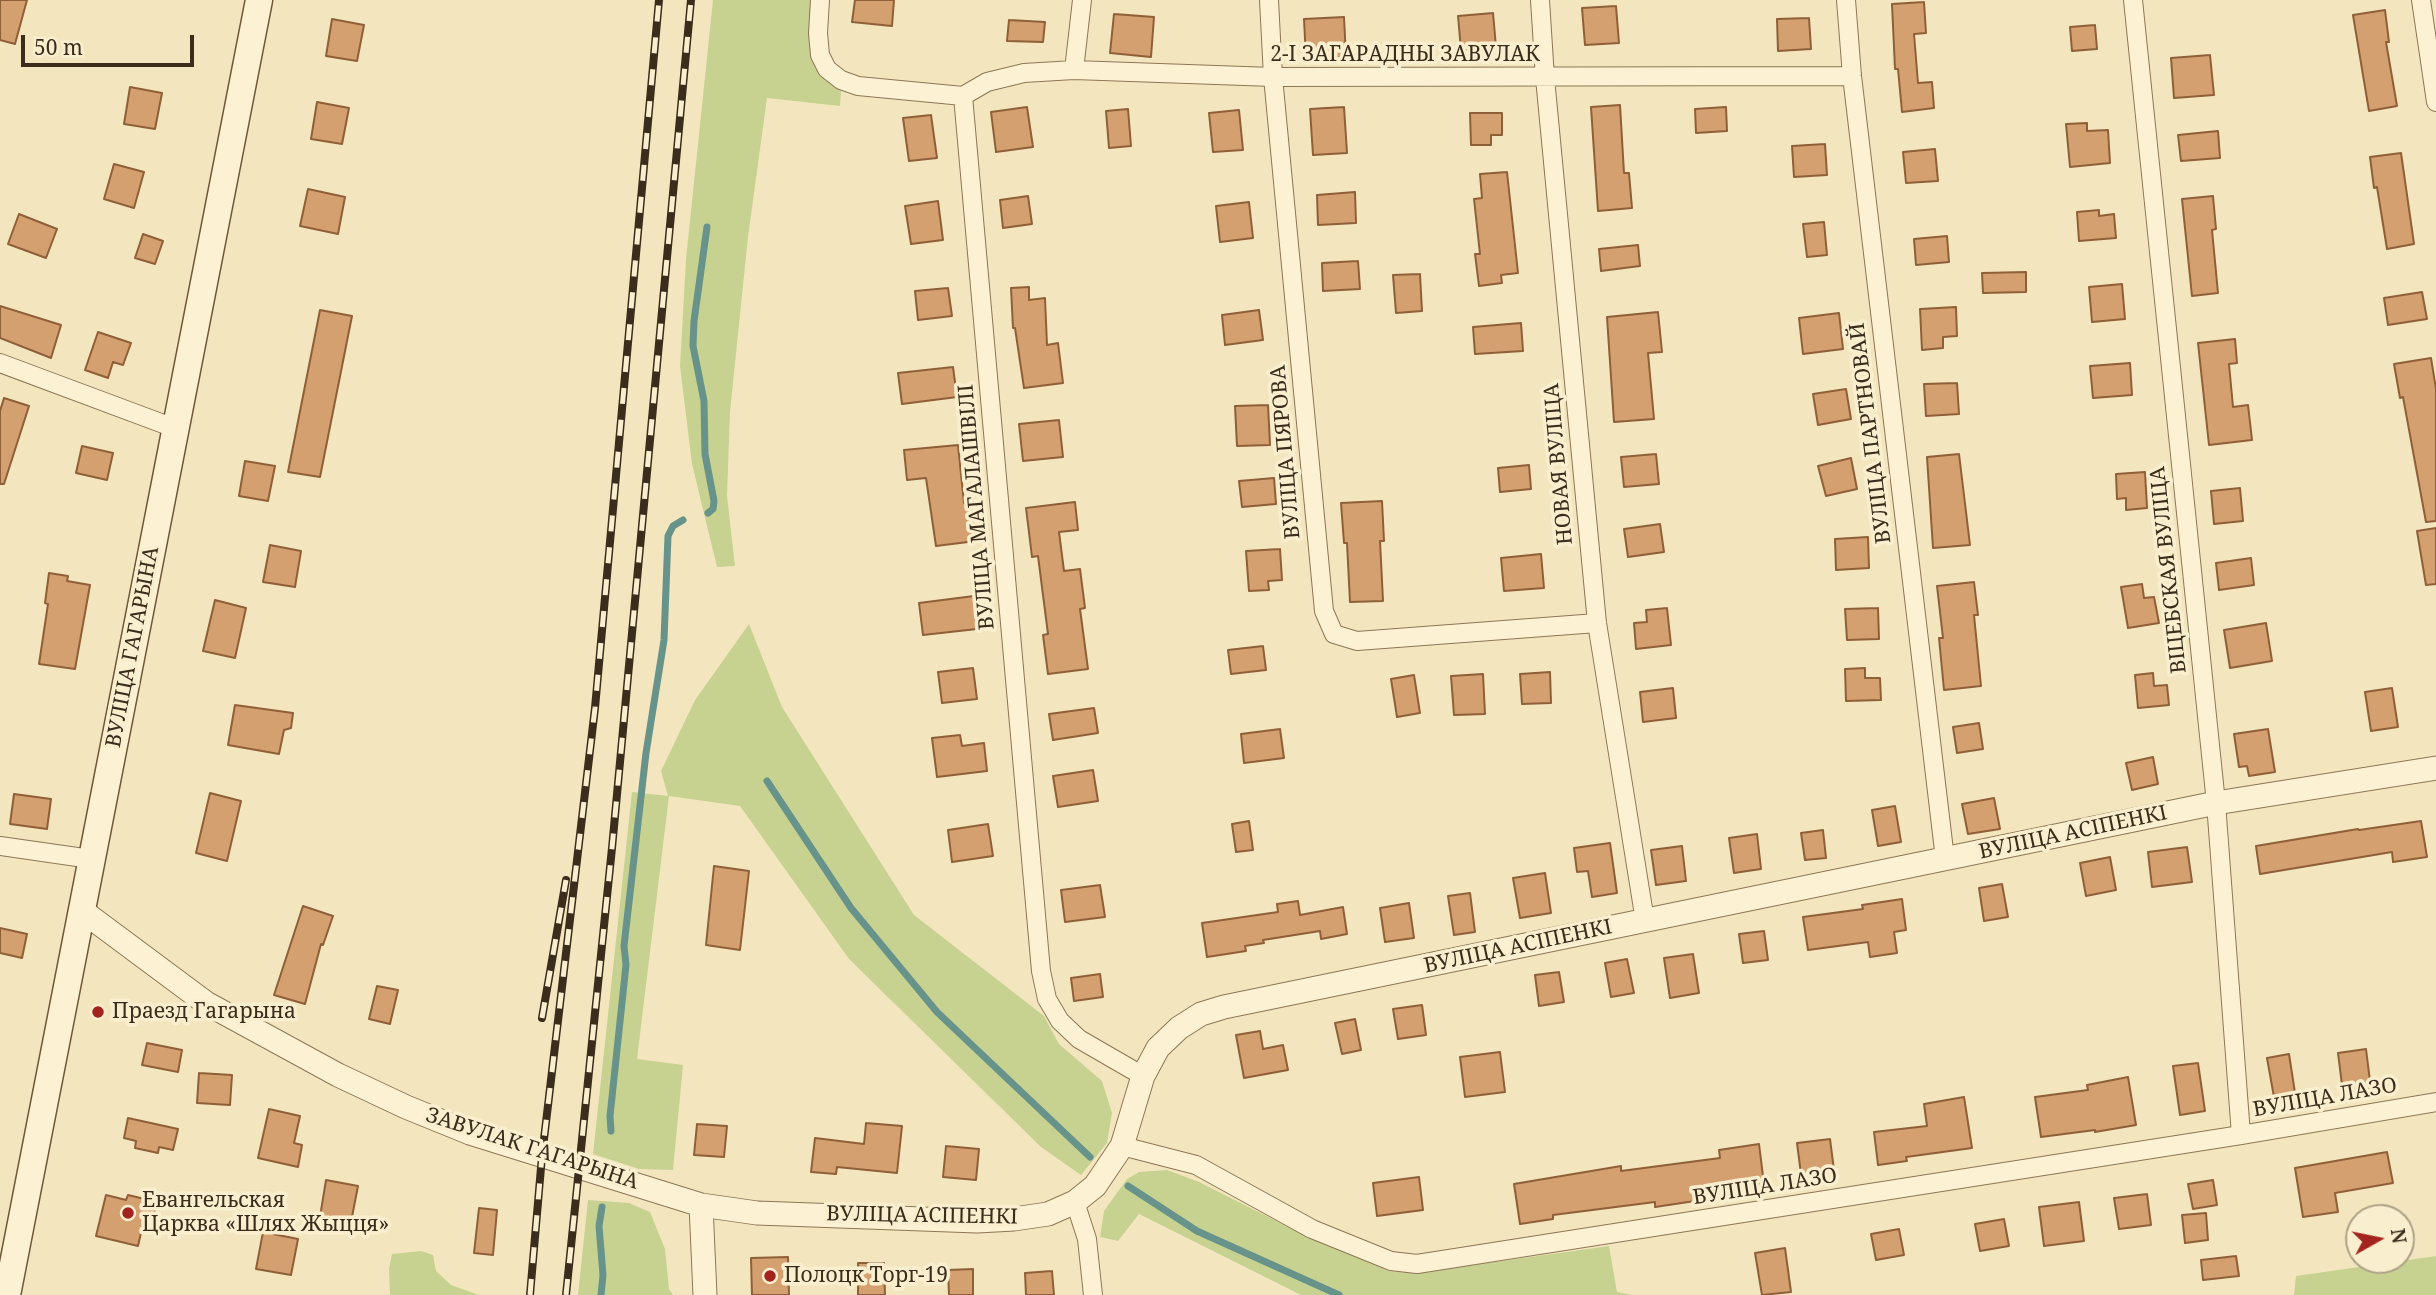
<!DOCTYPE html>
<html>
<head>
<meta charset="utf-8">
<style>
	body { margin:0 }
	#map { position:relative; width:2436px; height:1295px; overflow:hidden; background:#f3e6bf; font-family:"Noto Serif",serif }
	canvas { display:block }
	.north { position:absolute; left:2345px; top:1204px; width:70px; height:70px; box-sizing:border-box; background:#f9efcf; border:2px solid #ada187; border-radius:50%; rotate:81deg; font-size:19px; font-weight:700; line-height:28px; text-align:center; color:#3b2c1b }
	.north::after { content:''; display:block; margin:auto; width:24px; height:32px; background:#a3241e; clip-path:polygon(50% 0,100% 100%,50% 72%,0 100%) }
	.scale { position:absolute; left:21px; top:35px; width:173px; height:32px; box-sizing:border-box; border:4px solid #3b2c1b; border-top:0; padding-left:9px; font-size:21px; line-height:24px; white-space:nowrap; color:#3b2c1b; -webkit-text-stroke:5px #f9efcf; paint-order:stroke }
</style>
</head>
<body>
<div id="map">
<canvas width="2436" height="1295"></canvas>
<div class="north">N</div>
<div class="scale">50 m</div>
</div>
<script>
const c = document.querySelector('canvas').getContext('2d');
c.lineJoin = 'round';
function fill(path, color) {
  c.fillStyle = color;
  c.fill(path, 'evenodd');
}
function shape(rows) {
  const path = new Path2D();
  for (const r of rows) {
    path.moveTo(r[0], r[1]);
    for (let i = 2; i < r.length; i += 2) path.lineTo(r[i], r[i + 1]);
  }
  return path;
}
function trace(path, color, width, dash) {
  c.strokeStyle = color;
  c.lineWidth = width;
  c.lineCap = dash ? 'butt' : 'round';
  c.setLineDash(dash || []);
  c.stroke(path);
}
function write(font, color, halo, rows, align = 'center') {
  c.font = font + ' "Noto Serif",serif';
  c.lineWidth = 7;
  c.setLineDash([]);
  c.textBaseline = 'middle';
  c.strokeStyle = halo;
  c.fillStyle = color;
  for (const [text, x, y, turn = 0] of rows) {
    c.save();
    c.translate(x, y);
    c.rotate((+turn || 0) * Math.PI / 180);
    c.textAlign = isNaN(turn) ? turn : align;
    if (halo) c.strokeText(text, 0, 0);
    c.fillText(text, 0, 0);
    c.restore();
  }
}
fill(shape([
	[713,0,814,0,812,58,819,73,841,90,840,106,767,98,748,237,730,412,727,496,735,566,717,567,692,464,680,366,686,259],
	[749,624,782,707,914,915,1044,1016,1059,1044,1102,1081,1112,1113,1107,1143,1081,1175,1041,1147,849,959,740,806,669,796,637,1059,683,1065,673,1170,639,1169,593,1154,632,792,668,796,661,771,695,700],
	[1167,1170,1199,1182,1308,1237,1389,1271,1416,1273,1609,1246,1617,1292,1632,1295,1301,1295,1139,1214,1118,1241,1100,1237,1104,1211,1127,1179,1139,1172],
	[588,1200,629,1203,650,1212,665,1249,669,1289,673,1295,578,1295],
	[421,1251,433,1255,436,1271,451,1285,479,1295,390,1295,389,1269,392,1254],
	[2436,1256,2436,1295,2294,1295,2296,1276]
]), '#c7d291');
trace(shape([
	[707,227,694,321,693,346,704,401,705,454,714,501,713,509,708,513],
	[767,781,851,908,937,1012,1090,1157],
	[611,1131,610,1116,626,965,624,946,646,753,664,640,668,536,673,526,683,520],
	[1128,1186,1197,1231,1339,1295],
	[601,1295,603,1275,599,1226,602,1207]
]), '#68938b', 7);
const building = shape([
	[0,0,27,0,15,44,0,40,0,0],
	[855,0,894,0,892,26,852,22,855,0],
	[1924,2,1926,33,1914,34,1918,83,1932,82,1934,108,1902,112,1898,69,1895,69,1892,4,1924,2],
	[1616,6,1619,43,1585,45,1582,8,1616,6],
	[2385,10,2389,42,2386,42,2397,106,2369,111,2353,15,2385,10],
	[1493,13,1496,47,1461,50,1458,16,1493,13],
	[1114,14,1154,17,1151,57,1110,53,1114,14],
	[1344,17,1346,57,1306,59,1304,19,1344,17],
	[1809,18,1811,49,1778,51,1777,19,1809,18],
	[332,19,364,25,357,61,326,56,332,19],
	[1009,20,1045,22,1043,42,1007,41,1009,20],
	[2095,25,2097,49,2072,51,2070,27,2095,25],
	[2210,55,2214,95,2174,98,2171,58,2210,55],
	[130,87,162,93,155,129,124,124,130,87],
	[317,102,349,108,342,144,311,139,317,102],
	[1620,105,1624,173,1629,173,1632,208,1598,211,1591,107,1620,105],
	[1027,107,1033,147,996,152,991,112,1027,107],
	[1344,107,1347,153,1313,155,1310,109,1344,107],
	[1726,107,1727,131,1696,133,1695,109,1726,107],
	[1128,109,1131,146,1109,148,1106,111,1128,109],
	[1239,110,1243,150,1213,152,1209,113,1239,110],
	[1470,113,1502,113,1502,135,1491,135,1491,145,1471,145,1470,113],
	[931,115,937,158,909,161,903,118,931,115],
	[2087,123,2087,131,2108,130,2110,163,2070,167,2066,124,2087,123],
	[2218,131,2220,158,2181,161,2178,135,2218,131],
	[1825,144,1827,175,1794,177,1792,146,1825,144],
	[1935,149,1938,181,1906,183,1903,152,1935,149],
	[2401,153,2414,244,2387,249,2377,187,2374,188,2370,157,2401,153],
	[114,164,144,172,134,208,104,199,114,164],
	[1507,172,1518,273,1501,275,1502,283,1479,286,1475,254,1480,254,1474,199,1482,198,1480,174,1507,172],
	[308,189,345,197,338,234,300,226,308,189],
	[1355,192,1356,223,1318,225,1317,195,1355,192],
	[1028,196,1032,224,1003,228,1000,200,1028,196],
	[2213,196,2216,229,2212,230,2218,293,2192,296,2182,199,2213,196],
	[938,201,943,240,911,244,905,206,938,201],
	[1249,202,1253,238,1220,242,1216,206,1249,202],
	[2099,210,2099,216,2114,214,2116,238,2079,241,2077,212,2099,210],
	[19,214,57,229,46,258,8,244,19,214],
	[1824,222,1827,255,1807,257,1803,224,1824,222],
	[143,234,163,241,155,264,135,258,143,234],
	[1947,236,1949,262,1916,265,1914,239,1947,236],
	[1638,245,1640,266,1601,271,1599,249,1638,245],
	[1358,261,1360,289,1323,291,1322,263,1358,261],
	[2026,272,2026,292,1983,293,1982,273,2026,272],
	[1420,274,1422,311,1396,313,1393,275,1420,274],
	[2122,284,2125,319,2092,322,2089,287,2122,284],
	[1029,287,1029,300,1045,298,1047,345,1058,343,1063,383,1024,388,1015,328,1013,328,1011,288,1029,287],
	[948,288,952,316,918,320,915,291,948,288],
	[2422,292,2427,319,2388,325,2384,298,2422,292],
	[0,306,61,325,51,358,0,338,0,306],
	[1956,307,1957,336,1943,337,1943,348,1922,350,1920,309,1956,307],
	[320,310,352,316,320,477,288,472,320,310],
	[1259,310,1263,340,1225,345,1222,315,1259,310],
	[1658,312,1662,352,1648,353,1654,419,1614,422,1607,317,1658,312],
	[1839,313,1843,349,1803,354,1799,318,1839,313],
	[1521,323,1523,351,1475,354,1473,327,1521,323],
	[98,332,131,343,123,365,113,362,108,378,85,370,98,332],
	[2235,339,2237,363,2229,364,2233,407,2248,405,2252,440,2209,445,2198,343,2235,339],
	[2431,358,2436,389,2436,521,2426,522,2403,397,2400,398,2394,364,2431,358],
	[2130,363,2132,395,2093,398,2090,366,2130,363],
	[953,367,957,397,902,404,898,373,953,367],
	[1957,383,1959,414,1926,416,1924,384,1957,383],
	[1846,389,1851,419,1818,425,1813,394,1846,389],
	[4,398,29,406,4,484,0,484,0,411,4,398],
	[1268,405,1270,445,1237,446,1235,406,1268,405],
	[1059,420,1063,457,1023,461,1019,424,1059,420],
	[958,445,964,503,970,502,976,541,936,546,926,478,907,480,904,450,958,445],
	[82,446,113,453,107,480,76,473,82,446],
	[1656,454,1659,484,1624,487,1621,457,1656,454],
	[1959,454,1970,545,1933,548,1927,457,1959,454],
	[1851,458,1857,489,1826,496,1818,466,1851,458],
	[245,461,275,466,268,501,239,496,245,461],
	[1529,465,1531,489,1500,492,1498,468,1529,465],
	[2145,472,2147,508,2126,510,2126,498,2117,499,2116,474,2145,472],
	[1274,478,1276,504,1242,507,1239,481,1274,478],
	[2240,488,2243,521,2214,524,2211,491,2240,488],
	[1382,501,1384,541,1380,541,1383,601,1350,602,1347,543,1344,543,1341,503,1382,501],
	[1075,502,1078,530,1059,532,1064,571,1080,569,1085,608,1080,609,1088,669,1048,674,1043,635,1048,634,1038,556,1032,557,1026,508,1075,502],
	[1660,524,1664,552,1628,557,1624,529,1660,524],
	[2436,528,2436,584,2426,585,2417,531,2436,528],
	[1868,537,1869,568,1836,570,1835,539,1868,537],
	[270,545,301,551,295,587,263,582,270,545],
	[1280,549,1282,580,1268,581,1269,590,1249,591,1246,551,1280,549],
	[1541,554,1544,588,1504,591,1501,558,1541,554],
	[2251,558,2254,585,2219,590,2216,563,2251,558],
	[49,573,68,576,67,581,90,585,75,669,39,664,48,604,45,603,49,573],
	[1974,582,1978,615,1974,615,1981,686,1944,690,1939,638,1943,638,1937,586,1974,582],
	[2142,584,2144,598,2154,597,2159,623,2128,628,2121,587,2142,584],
	[974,596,977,629,923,635,919,603,974,596],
	[215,600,246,608,235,658,203,651,215,600],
	[1667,608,1671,645,1636,649,1634,623,1647,622,1646,610,1667,608],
	[1878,608,1879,639,1847,640,1845,609,1878,608],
	[2266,623,2272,661,2230,668,2224,630,2266,623],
	[1263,646,1266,670,1231,674,1228,650,1263,646],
	[973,668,977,699,942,703,938,672,973,668],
	[1865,668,1865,678,1880,678,1881,700,1846,701,1845,669,1865,668],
	[1550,672,1551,703,1522,704,1520,674,1550,672],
	[2153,673,2154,686,2167,685,2169,705,2138,708,2135,675,2153,673],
	[1483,674,1485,714,1454,715,1451,676,1483,674],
	[1414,675,1420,713,1397,717,1391,679,1414,675],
	[1673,688,1676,718,1643,722,1640,692,1673,688],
	[2392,688,2398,727,2371,731,2365,692,2392,688],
	[235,705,293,713,291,728,284,730,279,754,228,745,235,705],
	[1094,708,1098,733,1053,740,1049,714,1094,708],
	[1979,723,1983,749,1957,753,1953,727,1979,723],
	[1280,729,1284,758,1244,763,1241,734,1280,729],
	[2268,729,2275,772,2249,776,2247,766,2239,767,2234,734,2268,729],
	[960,735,962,746,984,743,987,771,937,777,932,738,960,735],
	[2153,757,2158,784,2132,790,2126,763,2153,757],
	[1093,770,1098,801,1058,807,1053,776,1093,770],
	[210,793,241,801,227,861,196,853,210,793],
	[14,794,51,799,47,829,10,824,14,794],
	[1994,798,2000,829,1968,834,1962,804,1994,798],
	[1895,806,1901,842,1878,846,1872,810,1895,806],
	[1249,821,1253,850,1236,852,1232,824,1249,821],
	[2421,821,2427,857,2393,862,2392,852,2260,874,2256,846,2358,829,2359,830,2421,821],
	[988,824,993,856,952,862,948,830,988,824],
	[1823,830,1826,858,1805,860,1801,833,1823,830],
	[1757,834,1761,869,1734,873,1729,838,1757,834],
	[1610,843,1617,893,1592,897,1588,871,1577,872,1574,848,1610,843],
	[1682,846,1686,881,1656,885,1651,850,1682,846],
	[2187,847,2192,882,2152,887,2148,852,2187,847],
	[2110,857,2116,890,2086,896,2080,863,2110,857],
	[714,866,749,871,740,950,706,945,714,866],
	[1545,873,1551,913,1520,918,1513,878,1545,873],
	[2002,884,2008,917,1984,921,1979,888,2002,884],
	[1100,885,1105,917,1065,922,1061,890,1100,885],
	[1470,893,1475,932,1454,935,1448,896,1470,893],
	[1902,899,1906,930,1894,932,1897,953,1870,957,1868,942,1808,950,1803,917,1863,909,1862,905,1902,899],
	[1298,901,1300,915,1343,907,1347,934,1321,939,1320,931,1263,940,1264,943,1245,946,1246,951,1207,957,1202,923,1278,912,1277,904,1298,901],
	[1409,903,1414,938,1385,942,1380,908,1409,903],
	[303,906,333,916,323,945,321,944,305,1004,274,995,303,906],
	[0,928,27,934,22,958,0,953,0,928],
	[1764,931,1768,960,1743,963,1739,934,1764,931],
	[1693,954,1699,993,1670,998,1664,958,1693,954],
	[1627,959,1634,993,1611,997,1605,963,1627,959],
	[1559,972,1564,1002,1539,1006,1535,975,1559,972],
	[1100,974,1103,997,1074,1001,1071,978,1100,974],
	[377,986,398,990,390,1024,369,1019,377,986],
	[1422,1005,1426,1035,1398,1039,1393,1009,1422,1005],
	[1355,1019,1361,1050,1342,1054,1335,1023,1355,1019],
	[1260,1031,1263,1049,1283,1045,1288,1070,1244,1078,1236,1035,1260,1031],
	[147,1043,182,1050,178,1072,142,1065,147,1043],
	[2366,1049,2371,1089,2343,1093,2338,1053,2366,1049],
	[1500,1052,1505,1092,1465,1097,1460,1057,1500,1052],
	[2289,1054,2295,1093,2274,1097,2267,1058,2289,1054],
	[2198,1063,2205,1111,2180,1115,2173,1066,2198,1063],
	[199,1073,232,1075,230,1105,197,1103,199,1073],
	[2128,1077,2136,1125,2095,1132,2095,1130,2041,1137,2035,1097,2088,1090,2087,1085,2128,1077],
	[1964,1097,1972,1148,1906,1157,1907,1161,1878,1165,1874,1132,1927,1126,1924,1104,1964,1097],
	[269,1109,300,1116,294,1143,302,1145,298,1167,258,1158,269,1109],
	[128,1118,178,1129,173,1150,159,1147,158,1153,135,1148,136,1141,124,1138,128,1118],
	[866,1123,902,1126,897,1173,837,1167,836,1174,811,1172,815,1138,864,1144,866,1123],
	[697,1124,727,1126,724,1157,694,1155,697,1124],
	[1830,1139,1834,1170,1801,1174,1797,1143,1830,1139],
	[1759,1144,1764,1184,1694,1193,1695,1201,1655,1207,1655,1202,1553,1215,1553,1219,1520,1224,1514,1184,1621,1166,1621,1171,1720,1158,1719,1150,1759,1144],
	[946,1146,979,1149,976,1180,943,1177,946,1146],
	[2387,1152,2393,1183,2335,1193,2338,1212,2303,1217,2295,1168,2387,1152],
	[1419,1177,1423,1210,1377,1216,1373,1183,1419,1177],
	[326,1180,358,1186,351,1222,320,1217,326,1180],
	[2213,1180,2217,1205,2193,1209,2188,1184,2213,1180],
	[2147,1194,2151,1225,2119,1229,2114,1198,2147,1194],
	[106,1195,126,1200,128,1195,157,1202,151,1226,143,1224,138,1246,96,1236,106,1195],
	[2079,1202,2084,1241,2044,1246,2039,1207,2079,1202],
	[479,1208,497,1210,493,1255,474,1253,479,1208],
	[2206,1213,2208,1240,2185,1243,2182,1215,2206,1213],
	[2004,1219,2009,1246,1980,1251,1975,1224,2004,1219],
	[1899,1229,1904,1255,1876,1260,1871,1234,1899,1229],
	[263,1232,298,1239,291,1275,256,1269,263,1232],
	[1785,1248,1791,1292,1762,1295,1755,1253,1785,1248],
	[2236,1256,2239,1276,2203,1280,2201,1260,2236,1256],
	[788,1257,789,1295,752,1295,751,1258,788,1257],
	[858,1263,884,1263,885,1295,858,1295,858,1263],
	[973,1269,973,1295,949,1295,948,1270,973,1269],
	[1052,1271,1054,1295,1026,1295,1025,1273,1052,1271]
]);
fill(building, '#d5a070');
trace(building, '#8f5f38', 2);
const minor = shape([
	[820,0,818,33,820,55,827,69,841,80,858,86,963,96,1041,971,1047,999,1060,1021,1079,1039,1143,1076],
	[1269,0,1273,77,1324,611,1334,634,1357,641,1597,623],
	[1540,0,1545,78,1597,623,1645,921],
	[1846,0,1852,76,1945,859],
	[2133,0,2216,803,2241,1135],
	[2421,0,2436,102],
	[1074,70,1082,0],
	[963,96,987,82,1024,73,1074,70,1273,77,1852,76],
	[0,363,177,429],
	[0,846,91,859],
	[1122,1146,1196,1165,1312,1229,1391,1261,1417,1264,2241,1135,2436,1102],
	[1075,1202,1087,1239,1093,1295]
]);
const tertiary = shape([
	[81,910,206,1003,338,1075,406,1107,470,1133,701,1205,757,1213,977,1221,1014,1219,1048,1214,1075,1202,1095,1186,1122,1146,1143,1076,1158,1048,1179,1028,1201,1014,1224,1007,2216,803,2436,768],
	[701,1205,705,1295]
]);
const secondary = shape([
	[7,1295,259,0]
]);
trace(minor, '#8d7655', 20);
trace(tertiary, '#8d7655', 25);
trace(secondary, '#6f5738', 29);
trace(minor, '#fcf2d3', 18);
trace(tertiary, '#fcf2d3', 23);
trace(secondary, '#fcf2d3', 26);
const rail = shape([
	[542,1018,566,880],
	[530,1295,542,1156,595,708,659,0],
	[566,1295,612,848,691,0]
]);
trace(rail, '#3b2c1b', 8);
trace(rail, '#f9efcf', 5, [16]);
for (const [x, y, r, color] of [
	[98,1012,7,"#a3241e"],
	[128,1213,7,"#a3241e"],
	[770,1276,7,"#a3241e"]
]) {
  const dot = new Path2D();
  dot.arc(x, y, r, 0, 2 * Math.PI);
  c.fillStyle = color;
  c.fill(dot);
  trace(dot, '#f9efcf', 2.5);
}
write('21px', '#3b2c1b', '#f9efcf', [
	["2-І ЗАГАРАДНЫ ЗАВУЛАК",1405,55],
	["ВУЛІЦА ПАРТНОВАЙ",1871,433,-97],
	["ВУЛІЦА ПЯРОВА",1286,452,-95],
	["НОВАЯ ВУЛІЦА",1559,464,-95],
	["ВУЛІЦА МАГАЛАШВІЛІ",977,507,-95],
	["ВІЦЕБСКАЯ ВУЛІЦА",2169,570,-96],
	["ВУЛІЦА ГАГАРЫНА",133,647,-79],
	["ВУЛІЦА АСІПЕНКІ",2073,833,-12],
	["ВУЛІЦА АСІПЕНКІ",1518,947,-12],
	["ВУЛІЦА ЛАЗО",2325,1098,-10],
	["ЗАВУЛАК ГАГАРЫНА",532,1149,18],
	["ВУЛІЦА ЛАЗО",1765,1187,-9],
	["ВУЛІЦА АСІПЕНКІ",922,1216,1]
]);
write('21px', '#3b2c1b', '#f9efcf', [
	["Праезд Гагарына",112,1012],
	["Евангельская",142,1201],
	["Царква «Шлях Жыцця»",142,1225],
	["Полоцк Торг-19",784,1276]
], 'left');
</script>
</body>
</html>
